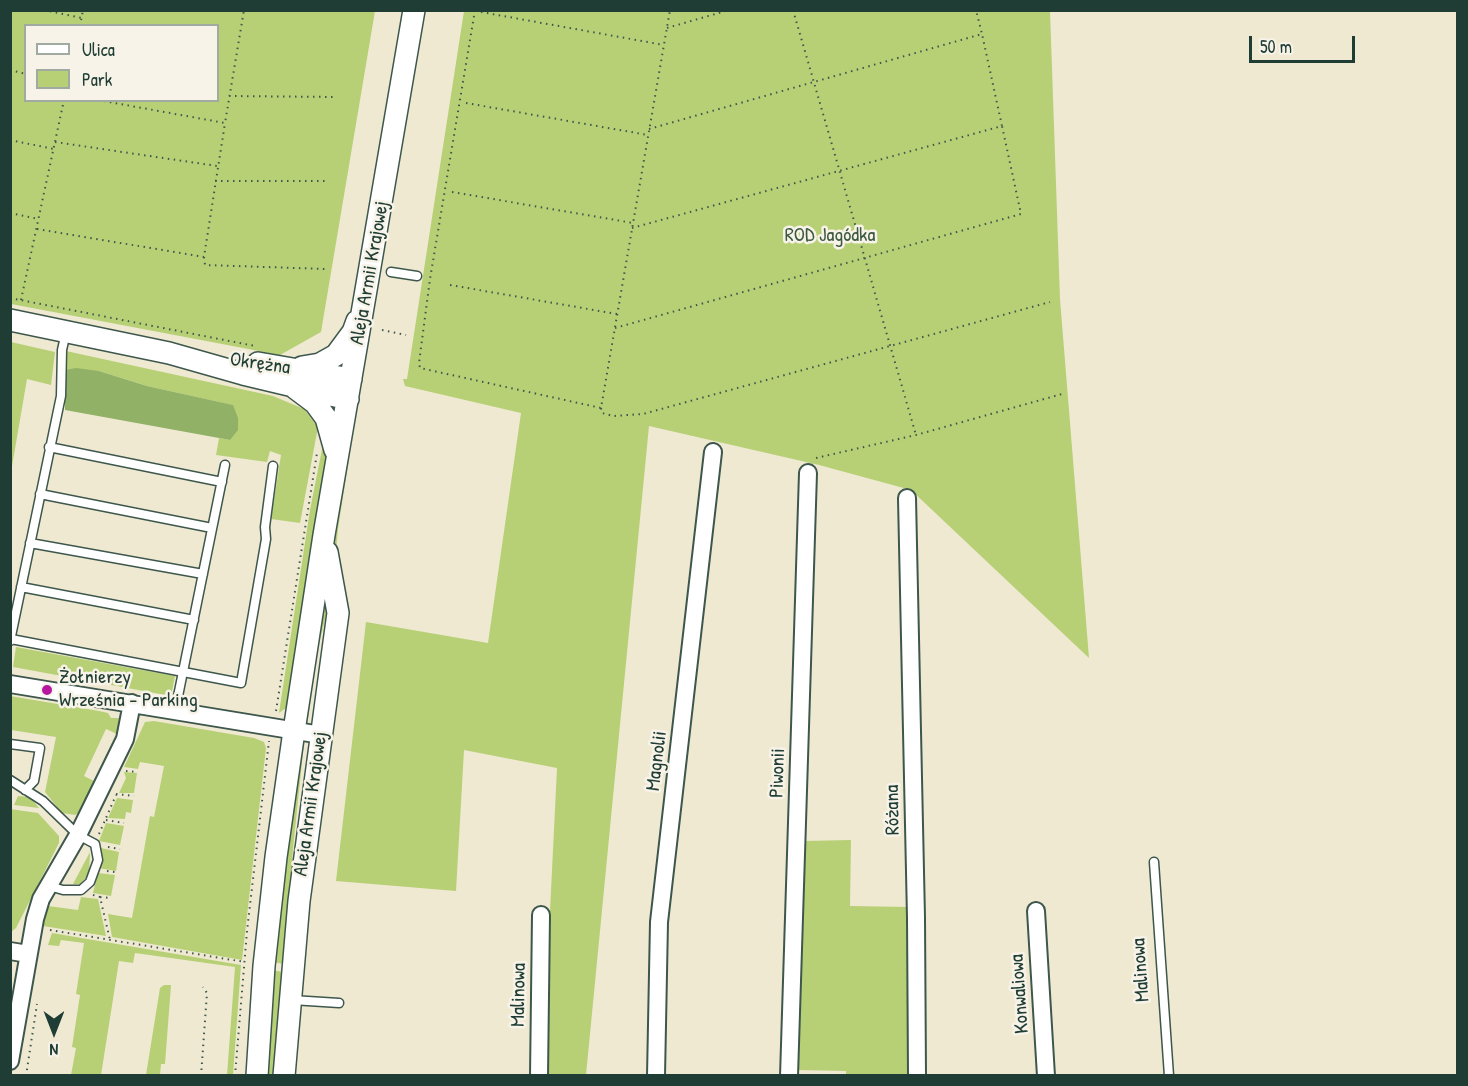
<!DOCTYPE html>
<html>
<head>
<meta charset="utf-8">
<style>
	body { margin:0 }
	#map { position:relative; width:1468px; height:1086px; overflow:hidden; background:#efe9d2; font-family:"Patrick Hand",sans-serif }
	canvas { display:block }
	.frame { position:absolute; inset:0; border:12px solid #1f3d34; pointer-events:none }
	.legend { position:absolute; left:24px; top:24px; width:195px; height:78px; box-sizing:border-box; background:#f7f3e8; border:2px solid #a1aaa0; margin:0; padding:8px 10px; list-style:none; font-size:18px; color:#1f3d34 }
	.legend li { display:flex; align-items:center; gap:12px; height:30px }
	.legend b { width:30px; border:2px solid #a1aaa0 }
	.north { position:absolute; left:24px; top:1002px; width:60px; height:60px; -webkit-text-stroke:4px #f7f3e8; paint-order:stroke; rotate:180deg; font-size:16px; font-weight:700; line-height:24px; text-align:center; color:#1f3d34 }
	.north::after { content:''; display:block; margin:auto; width:21px; height:27px; background:#1f3d34; clip-path:polygon(50% 0,100% 100%,50% 72%,0 100%) }
	.scale { position:absolute; left:1249px; top:36px; width:106px; height:27px; box-sizing:border-box; border:3px solid #1f3d34; border-top:0; padding-left:8px; font-size:18px; line-height:21px; white-space:nowrap; color:#1f3d34; -webkit-text-stroke:4px #f7f3e8; paint-order:stroke }
</style>
</head>
<body>
<div id="map">
<canvas width="1468" height="1086"></canvas>
<div class="frame"></div>
<ul class="legend">
<li><b style="height:8px;background:#fff"></b>Ulica</li>
<li><b style="height:16px;background:#b7d075"></b>Park</li>
</ul>
<div class="north">N</div>
<div class="scale">50 m</div>
</div>
<script>
const c = document.querySelector('canvas').getContext('2d');
c.lineJoin = 'round';
function fill(path, color) {
  c.fillStyle = color;
  c.fill(path, 'evenodd');
}
function shape(rows) {
  const path = new Path2D();
  for (const r of rows) {
    path.moveTo(r[0], r[1]);
    for (let i = 2; i < r.length; i += 2) path.lineTo(r[i], r[i + 1]);
  }
  return path;
}
function trace(path, color, width, dash) {
  c.strokeStyle = color;
  c.lineWidth = width;
  c.lineCap = dash ? 'butt' : 'round';
  c.setLineDash(dash || []);
  c.stroke(path);
}
function write(font, color, halo, rows, align = 'center') {
  c.font = font + ' "Patrick Hand",sans-serif';
  c.lineWidth = 5;
  c.setLineDash([]);
  c.textBaseline = 'middle';
  c.strokeStyle = halo;
  c.fillStyle = color;
  for (const [text, x, y, turn = 0] of rows) {
    c.save();
    c.translate(x, y);
    c.rotate((+turn || 0) * Math.PI / 180);
    c.textAlign = isNaN(turn) ? turn : align;
    if (halo) c.strokeText(text, 0, 0);
    c.fillText(text, 0, 0);
    c.restore();
  }
}
fill(shape([
	[10,11,375,11,321,332,280,355,11,304],
	[26,26,218,26,218,100,26,100],
	[464,11,1050,11,1060,299,1089,658,911,490,819,465,649,426,586,1075,542,1075,557,768,464,750,456,891,336,881,366,622,488,643,521,413,405,386,403,379,407,379],
	[11,342,55,352,51,385,27,379,11,472],
	[66,351,273,396,304,409,318,427,300,523,271,519,281,455,270,451,267,462,216,455,219,438,230,440,232,405,147,386,99,371,65,370],
	[356,413,338,529,333,587,317,652,308,718,307,724,303,724,351,414],
	[325,434,329,461,290,697,286,708,279,713,310,510],
	[16,647,175,676,171,696,13,667],
	[10,696,99,711,108,713,111,718,119,718,117,734,106,729,84,776,94,781,83,811,75,815,62,813,45,792,56,737,11,730],
	[154,721,254,738,264,742,266,748,242,960,112,937,108,914,132,918,150,816,154,817,164,766,140,762,138,769,124,767,145,722],
	[304,743,293,849,284,964,273,962,300,745],
	[124,772,137,773,134,793,119,793,126,778],
	[18,796,30,797,39,808,14,805],
	[117,798,133,800,131,813,126,812,125,819,108,818],
	[10,809,38,813,59,836,59,843,16,928,11,932],
	[106,823,124,826,120,845,99,841],
	[851,840,850,906,909,907,907,1075,846,1075,846,1071,797,1070,804,841],
	[101,848,119,852,116,871,98,868],
	[90,852,89,874,80,884,73,884],
	[98,873,115,875,111,896,93,893],
	[81,897,98,899,106,936,43,926,48,906,78,910],
	[52,933,241,965,233,1075,227,1075,235,967,135,953,133,963,119,961,101,1075,71,1075,76,1048,72,1047,80,995,76,994,84,943,61,940,59,946,48,945],
	[272,970,283,972,276,1075,264,1076],
	[164,985,171,985,165,1064,161,1064,160,1075,146,1075,160,988]
]), '#b7d075');
fill(shape([
	[76,368,99,371,147,386,233,405,238,418,238,430,230,440,65,410,65,370]
]), '#91b266');
const service = shape([
	[391,272,417,276],
	[49,447,222,482],
	[40,494,212,528],
	[30,543,203,574],
	[21,587,194,620],
	[11,639,241,683,266,539,265,527,273,466],
	[10,641,61,396,62,350,66,332],
	[175,711,225,465],
	[10,744,40,748,34,781,25,790],
	[10,780,43,801,78,835,95,844,98,860,90,882,81,890,63,890,49,886],
	[1154,862,1169,1076],
	[292,1000,339,1003]
]);
const minor = shape([
	[907,498,916,918,917,1076],
	[10,684,321,735],
	[1036,911,1046,1076],
	[10,951,28,954],
	[10,1061,35,919,41,899,78,835,125,739,132,703],
	[539,1076,541,915],
	[656,1076,659,922,713,452],
	[789,1076,808,473]
]);
const tertiary = shape([
	[10,320,169,353,243,374,348,399],
	[258,363,351,379],
	[302,367,320,364,336,355,353,332,357,321],
	[295,388,315,403,326,418,335,450],
	[257,1076,264,966,276,857,294,731,324,535,414,10],
	[284,1076,299,901,338,613,327,552]
]);
trace(service, '#3e574c', 11);
trace(minor, '#3e574c', 20);
trace(tertiary, '#3e574c', 24);
trace(shape([
	[44,10,82,18],
	[475,10,430,279,419,363,420,368,601,408,670,10],
	[793,10,916,435],
	[481,12,664,45],
	[80,26,83,10],
	[667,28,729,10],
	[10,70,26,74],
	[229,96,336,97],
	[98,100,225,123,244,10],
	[466,103,648,135],
	[649,129,982,34,976,10],
	[10,140,54,149],
	[55,142,217,166],
	[215,181,329,181],
	[452,192,633,223],
	[10,213,39,219],
	[632,228,1002,126,982,34],
	[37,229,204,257,225,123],
	[204,257,205,265,326,269],
	[450,285,617,314],
	[10,298,255,346],
	[21,300,64,100],
	[615,328,1021,214,1002,126],
	[382,330,406,335],
	[601,408,602,413,613,416,643,414,1050,302],
	[816,458,916,435,1062,394],
	[276,711,317,453],
	[126,771,138,772],
	[116,794,134,796],
	[106,820,124,823],
	[99,834,116,795],
	[108,847,120,849],
	[107,871,115,872],
	[93,895,100,897,110,940],
	[100,897,111,898],
	[50,930,245,962],
	[26,1076,37,1004],
	[201,1076,207,993,203,987],
	[235,1076,247,931,269,741]
]), '#3e574c', 2, [1.5, 4.5]);
trace(service, '#fff', 8);
trace(minor, '#fff', 16);
trace(tertiary, '#fff', 21);
for (const [x, y, r, color] of [
	[47,690,6,"#b5179e"]
]) {
  const dot = new Path2D();
  dot.arc(x, y, r, 0, 2 * Math.PI);
  c.fillStyle = color;
  c.fill(dot);
  trace(dot, '#f7f3e8', 2);
}
write('20px', '#3d5a41', '#f7f3e8', [
	["ROD Jagódka",830,236]
]);
write('20px', '#1f3d34', '#f7f3e8', [
	["Aleja Armii Krajowej",370,273,-80],
	["Okrężna",260,364,8],
	["Magnolii",657,761,-83],
	["Piwonii",778,773,-88],
	["Aleja Armii Krajowej",311,804,-82],
	["Różana",893,810,-91],
	["Malinowa",1141,970,-94],
	["Konwaliowa",1020,994,-94],
	["Malinowa",519,995,-89]
]);
write('20px', '#1f3d34', '#f7f3e8', [
	["Żołnierzy",59,678],
	["Września - Parking",59,701]
], 'left');
</script>
</body>
</html>
